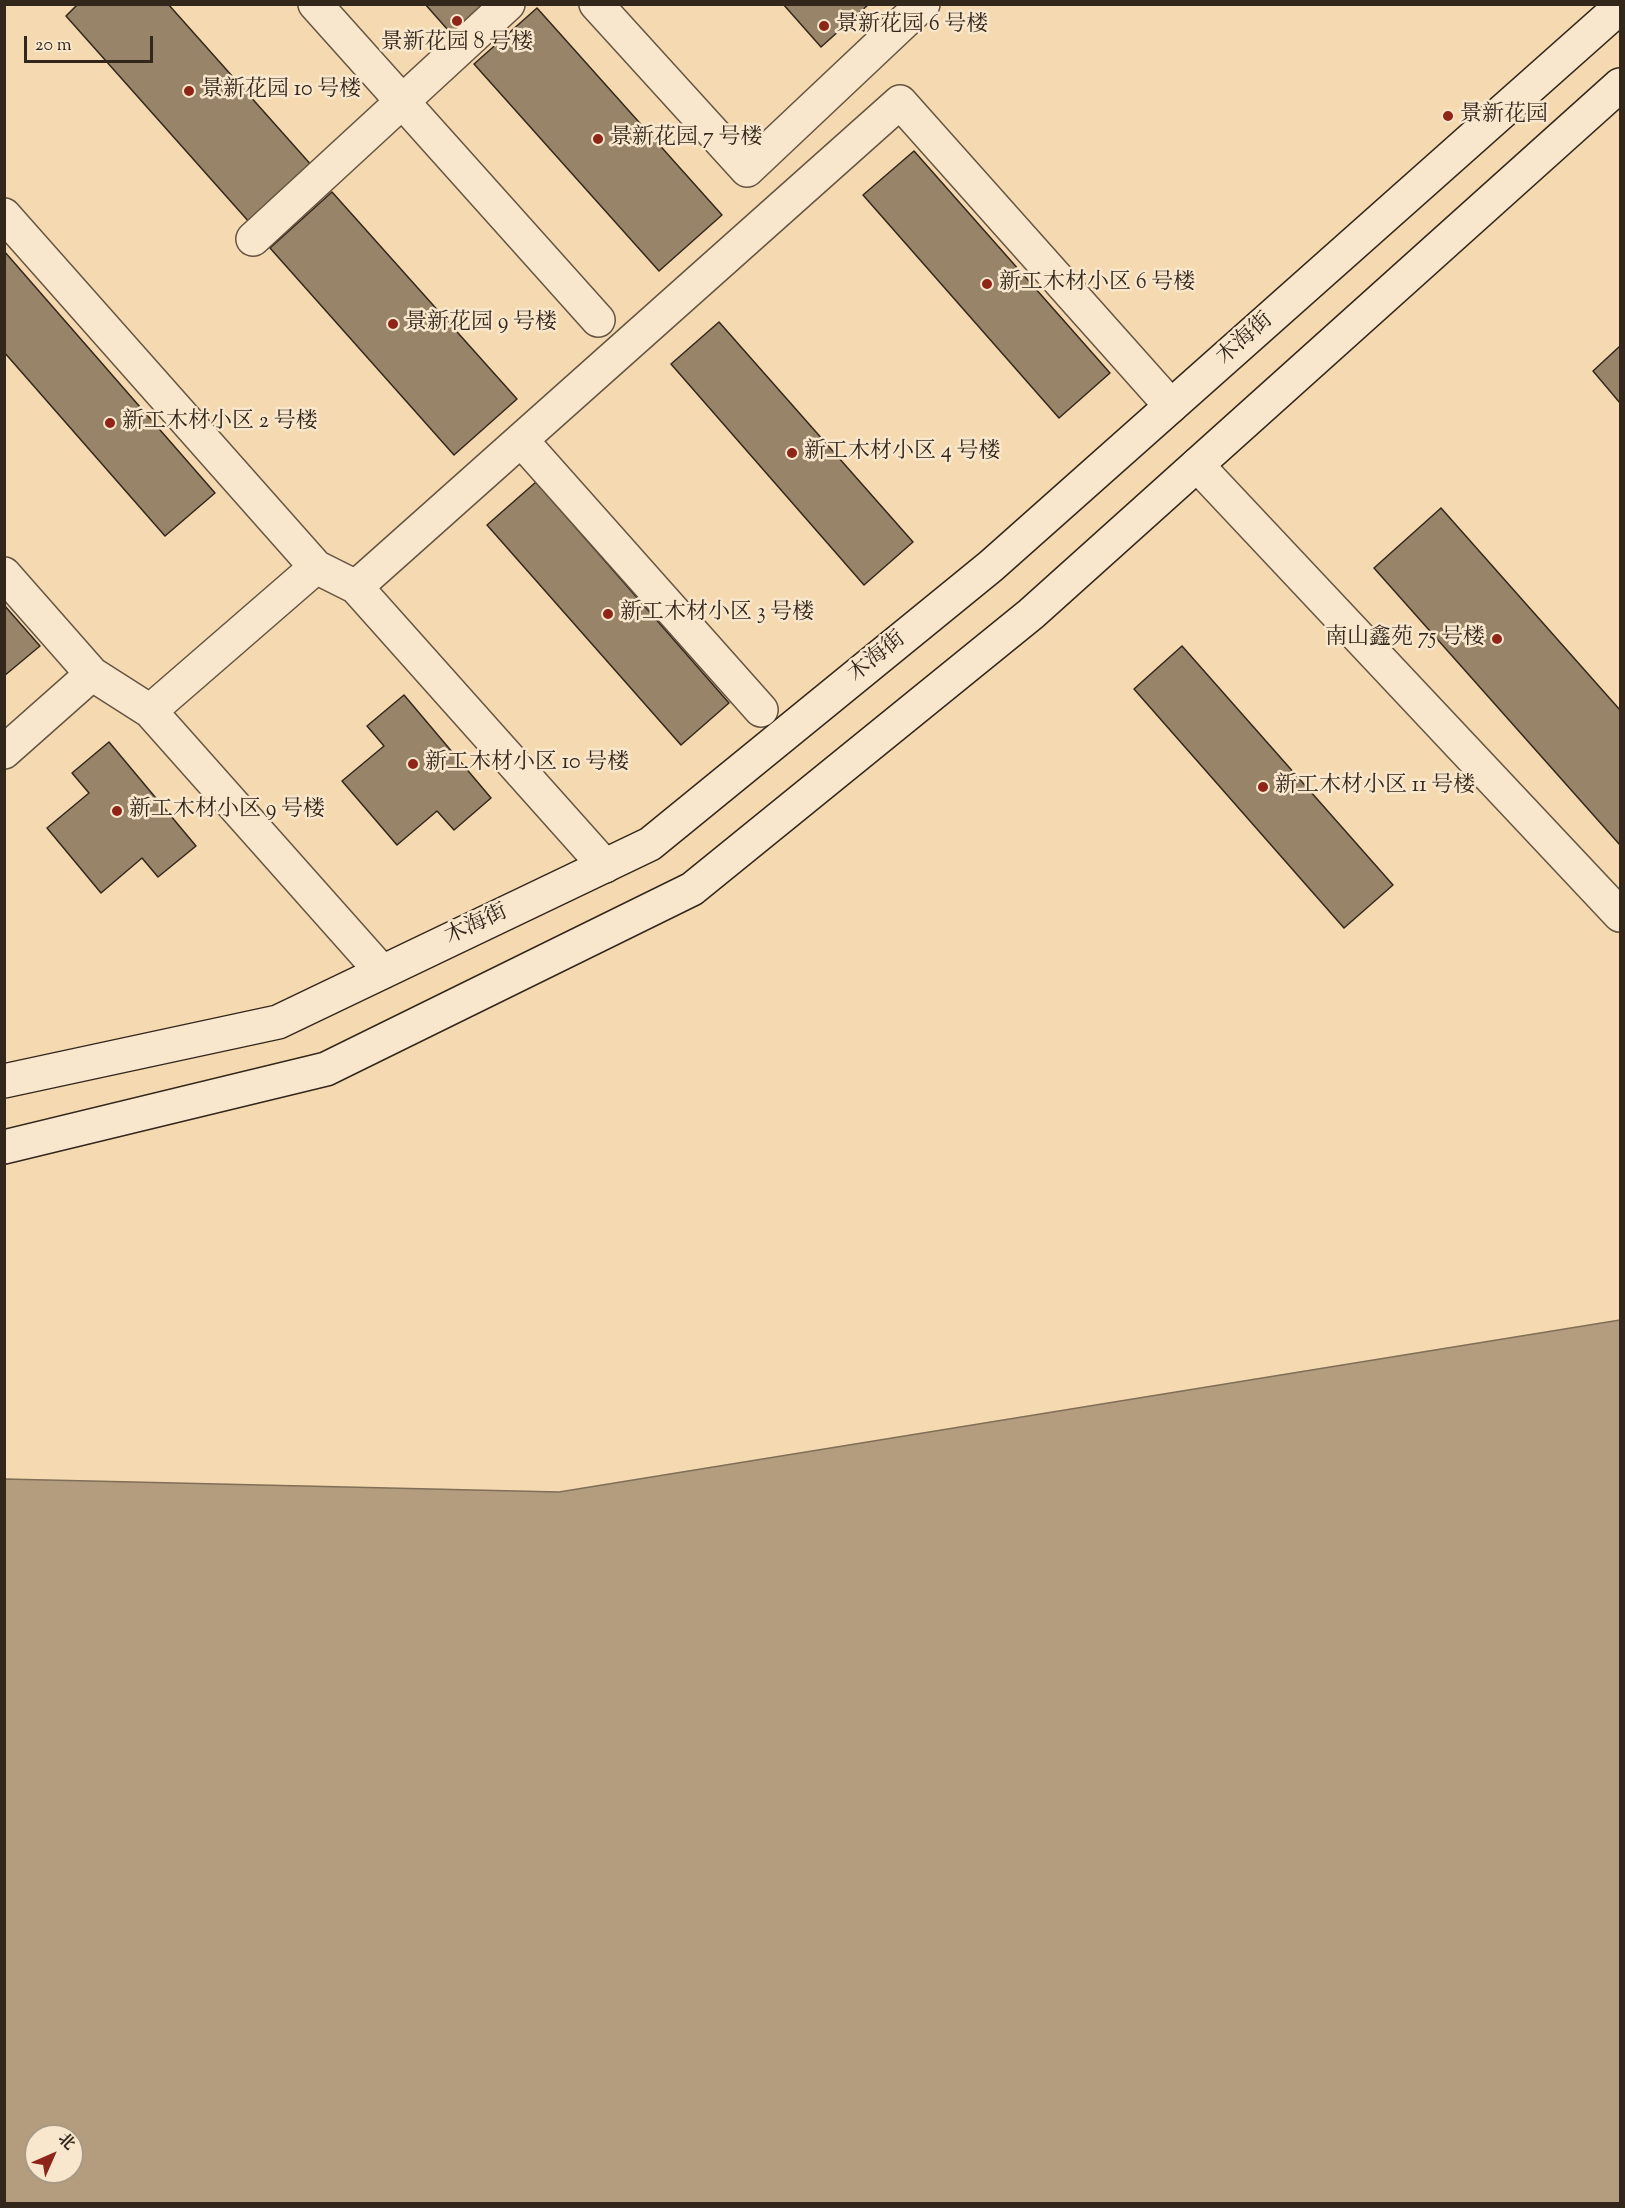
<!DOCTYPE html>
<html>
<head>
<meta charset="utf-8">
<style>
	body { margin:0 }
	#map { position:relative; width:1625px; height:2208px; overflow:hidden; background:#f5dab1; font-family:"Sorts Mill Goudy","Noto Serif SC",serif }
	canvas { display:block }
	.frame { position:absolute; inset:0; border:6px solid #33271c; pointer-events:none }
	.north { position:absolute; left:24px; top:2124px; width:60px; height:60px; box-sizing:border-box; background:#f8e7cc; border:2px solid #a99a86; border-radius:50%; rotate:45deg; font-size:16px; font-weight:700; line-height:24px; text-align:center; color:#33271c }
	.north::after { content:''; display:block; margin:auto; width:21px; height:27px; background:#8f2418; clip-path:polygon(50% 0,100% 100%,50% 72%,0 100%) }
	.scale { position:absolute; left:24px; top:36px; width:129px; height:27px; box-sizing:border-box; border:3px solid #33271c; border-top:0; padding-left:8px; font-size:18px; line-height:21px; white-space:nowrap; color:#33271c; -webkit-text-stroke:4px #f8e7cc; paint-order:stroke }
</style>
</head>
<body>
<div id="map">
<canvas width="1625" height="2208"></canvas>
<div class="frame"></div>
<div class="north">北</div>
<div class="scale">20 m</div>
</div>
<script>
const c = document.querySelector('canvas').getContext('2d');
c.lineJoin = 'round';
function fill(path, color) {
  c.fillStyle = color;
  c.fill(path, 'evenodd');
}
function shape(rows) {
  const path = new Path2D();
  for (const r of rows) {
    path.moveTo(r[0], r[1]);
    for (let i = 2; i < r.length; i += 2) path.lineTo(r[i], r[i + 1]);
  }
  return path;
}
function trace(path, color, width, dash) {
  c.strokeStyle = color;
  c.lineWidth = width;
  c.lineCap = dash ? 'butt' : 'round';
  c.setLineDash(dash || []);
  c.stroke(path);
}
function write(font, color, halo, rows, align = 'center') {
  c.font = font + ' "Sorts Mill Goudy","Noto Serif SC",serif';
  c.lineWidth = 5;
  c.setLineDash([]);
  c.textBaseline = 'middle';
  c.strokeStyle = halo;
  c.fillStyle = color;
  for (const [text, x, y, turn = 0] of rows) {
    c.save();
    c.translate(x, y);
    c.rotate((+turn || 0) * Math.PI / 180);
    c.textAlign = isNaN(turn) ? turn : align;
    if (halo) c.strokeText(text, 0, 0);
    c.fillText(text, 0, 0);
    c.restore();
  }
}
const water = shape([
	[1620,1320,1620,2203,5,2203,5,1479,559,1492,1620,1320],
	[36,2136,72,2136,72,2172,36,2172,36,2136]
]);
fill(water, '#b39d7e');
trace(water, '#806e57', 1.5);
const building = shape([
	[78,4,168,4,313,167,250,223,66,16,78,4],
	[425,4,493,4,455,38,425,4],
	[783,4,869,4,821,47,783,4],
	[537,8,722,215,659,271,474,64,537,8],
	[914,151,1110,373,1059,418,863,195,914,151],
	[332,192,517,399,454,455,270,248,332,192],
	[4,251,215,493,165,536,4,352,4,251],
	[719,322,913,542,864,585,671,364,719,322],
	[1620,346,1620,403,1593,371,1620,346],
	[536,482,729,703,681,745,487,525,536,482],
	[1441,508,1620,710,1620,845,1374,568,1441,508],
	[4,605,40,646,4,676,4,605],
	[1182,646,1393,885,1344,928,1134,689,1182,646],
	[404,695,491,798,454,830,437,811,397,845,342,781,384,746,367,726,404,695],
	[109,742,196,846,158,877,142,858,101,893,47,828,89,793,72,773,109,742]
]);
fill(building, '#988469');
trace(building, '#33271c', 1.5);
const minor = shape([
	[315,4,598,320],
	[596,4,747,170,923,4],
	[4,215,316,567],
	[253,239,508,4],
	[521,440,761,710],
	[1197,465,1620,915],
	[4,574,92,674],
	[356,587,316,567,150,711,382,972],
	[4,752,92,674,150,711],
	[605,866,356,587,900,102,1171,406]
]);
const secondary = shape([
	[4,1081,278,1022,650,844,991,566,1620,7],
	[4,1147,326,1069,692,889,1031,614,1620,85]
]);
trace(minor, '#645441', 36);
trace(secondary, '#33271c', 36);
trace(minor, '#f8e7cc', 33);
trace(secondary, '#f8e7cc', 33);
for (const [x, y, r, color] of [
	[457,21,6,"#8f2418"],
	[824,26,6,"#8f2418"],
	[189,91,6,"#8f2418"],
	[1448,116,6,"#8f2418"],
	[598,139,6,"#8f2418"],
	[987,284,6,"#8f2418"],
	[393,324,6,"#8f2418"],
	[110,423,6,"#8f2418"],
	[792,453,6,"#8f2418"],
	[608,614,6,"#8f2418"],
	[1497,639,6,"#8f2418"],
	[413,764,6,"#8f2418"],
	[1263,787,6,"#8f2418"],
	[117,811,6,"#8f2418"]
]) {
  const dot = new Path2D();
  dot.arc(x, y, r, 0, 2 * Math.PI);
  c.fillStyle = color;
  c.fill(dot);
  trace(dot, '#f8e7cc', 2);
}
write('22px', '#33271c', '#f8e7cc', [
	["景新花园 6 号楼",836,26],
	["景新花园 8 号楼",457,44,"center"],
	["景新花园 10 号楼",201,91],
	["景新花园",1460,116],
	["景新花园 7 号楼",610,139],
	["新工木材小区 6 号楼",999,284],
	["景新花园 9 号楼",405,324],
	["新工木材小区 2 号楼",122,423],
	["新工木材小区 4 号楼",804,453],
	["新工木材小区 3 号楼",620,614],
	["南山鑫苑 75 号楼",1485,639,"right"],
	["新工木材小区 10 号楼",425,764],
	["新工木材小区 11 号楼",1275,787],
	["新工木材小区 9 号楼",129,811]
], 'left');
write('22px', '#33271c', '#f8e7cc', [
	["木海街",1246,340,-42],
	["木海街",878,658,-39],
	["木海街",477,926,-25]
]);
</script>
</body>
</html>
